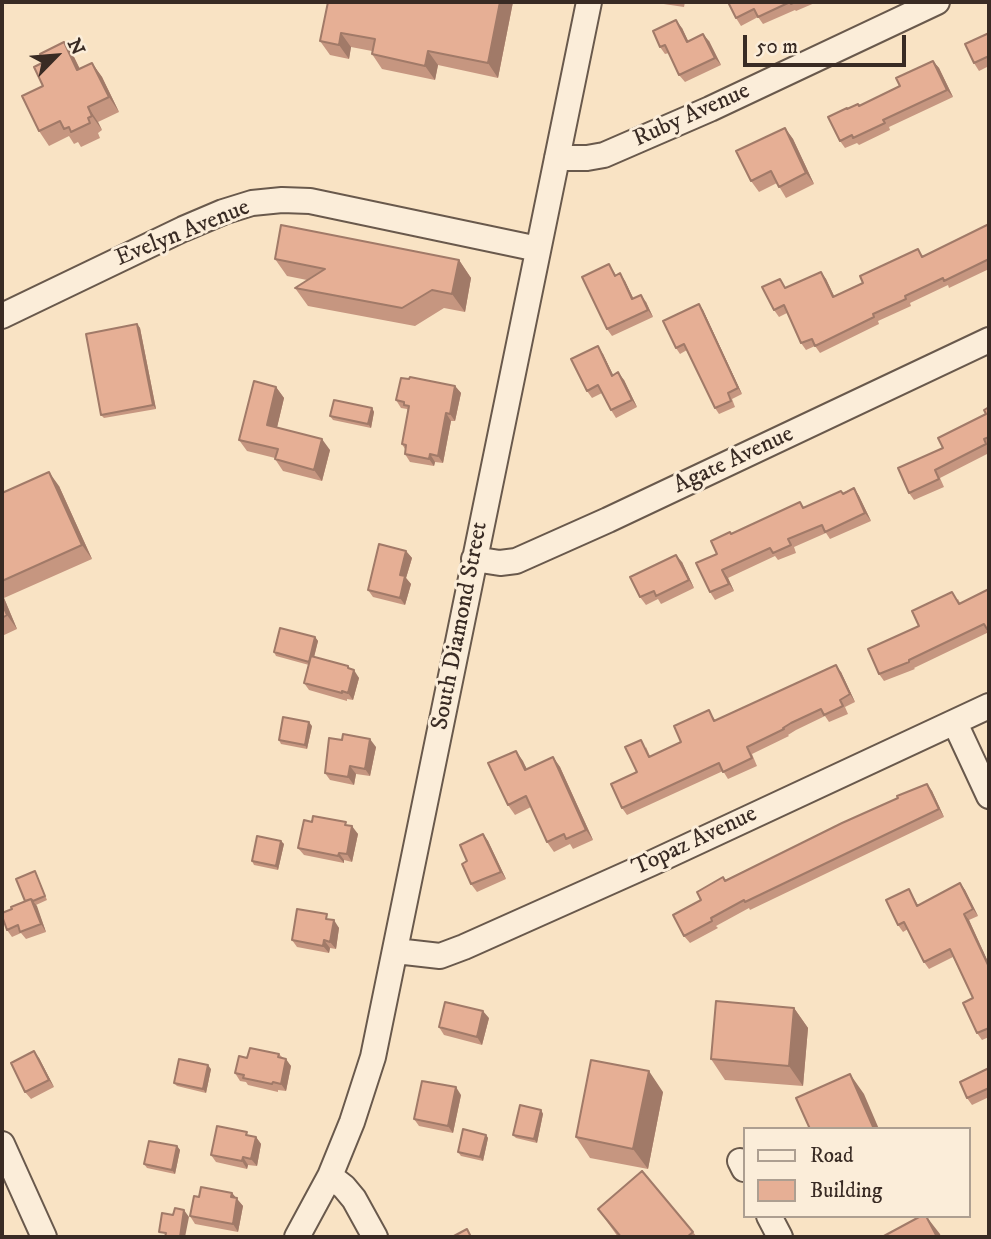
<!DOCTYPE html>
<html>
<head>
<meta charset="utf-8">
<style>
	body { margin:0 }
	#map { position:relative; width:991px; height:1239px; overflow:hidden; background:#f9e3c4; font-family:"IM FELL DW Pica",serif }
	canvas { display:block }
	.frame { position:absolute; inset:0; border:4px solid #392b24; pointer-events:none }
	.legend { position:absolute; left:743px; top:1127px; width:228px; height:91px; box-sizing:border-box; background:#fbedd9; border:2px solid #ad9f91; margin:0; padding:9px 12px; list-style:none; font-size:21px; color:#392b24 }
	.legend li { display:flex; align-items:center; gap:14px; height:35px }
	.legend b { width:35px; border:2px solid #ad9f91 }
	.north { position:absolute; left:21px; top:21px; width:70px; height:70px; -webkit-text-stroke:5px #fbedd9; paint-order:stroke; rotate:65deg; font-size:19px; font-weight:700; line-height:28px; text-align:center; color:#392b24 }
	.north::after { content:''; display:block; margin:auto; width:24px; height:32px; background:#392b24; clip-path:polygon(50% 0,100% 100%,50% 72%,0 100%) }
	.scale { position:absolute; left:743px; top:35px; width:163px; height:32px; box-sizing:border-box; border:4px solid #392b24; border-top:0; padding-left:9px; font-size:21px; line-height:24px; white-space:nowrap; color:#392b24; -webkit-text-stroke:5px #fbedd9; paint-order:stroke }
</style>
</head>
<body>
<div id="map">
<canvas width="991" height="1239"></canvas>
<div class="frame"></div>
<ul class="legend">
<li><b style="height:9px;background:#fbedd9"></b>Road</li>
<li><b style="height:19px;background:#e6af95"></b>Building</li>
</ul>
<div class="north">N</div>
<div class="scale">50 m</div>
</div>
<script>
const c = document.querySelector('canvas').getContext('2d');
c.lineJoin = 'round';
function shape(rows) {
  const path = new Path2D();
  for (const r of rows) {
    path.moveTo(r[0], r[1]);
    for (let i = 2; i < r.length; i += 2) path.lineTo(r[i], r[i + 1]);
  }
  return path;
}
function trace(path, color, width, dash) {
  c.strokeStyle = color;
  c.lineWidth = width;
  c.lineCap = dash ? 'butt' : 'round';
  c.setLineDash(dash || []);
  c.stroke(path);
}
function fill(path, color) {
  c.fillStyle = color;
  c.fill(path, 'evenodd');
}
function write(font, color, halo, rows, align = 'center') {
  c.font = font + ' "IM FELL DW Pica",serif';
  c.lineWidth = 6;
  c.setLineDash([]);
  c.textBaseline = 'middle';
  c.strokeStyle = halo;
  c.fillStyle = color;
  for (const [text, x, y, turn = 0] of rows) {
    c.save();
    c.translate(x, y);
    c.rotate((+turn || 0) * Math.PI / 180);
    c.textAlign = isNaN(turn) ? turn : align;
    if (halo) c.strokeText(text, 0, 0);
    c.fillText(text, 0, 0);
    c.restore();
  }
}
const minor = shape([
	[557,158,587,158,604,155,710,109,937,2],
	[2,316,183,229,223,212,252,203,282,200,310,201,538,249],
	[474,559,500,563,516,561,608,520,989,340],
	[955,723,989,796],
	[396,951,440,956,464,947,652,863,989,706],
	[2,1144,44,1237],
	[740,1161,744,1169],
	[330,1176,344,1187,354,1199,375,1237],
	[769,1216,780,1237],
	[297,1237,330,1176,352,1122,373,1057,589,2]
]);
trace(minor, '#69594c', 28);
trace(minor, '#fbedd9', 24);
fill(shape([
	[328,2,513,2,498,78,438,65,435,80,382,69,372,54,372,51,351,47,349,59,330,55,320,41],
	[655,2,685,2,684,7,657,3],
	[729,2,817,2,796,11,795,10,763,24,758,17,741,26,736,18],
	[682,28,688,41,709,41,721,65,685,82,679,75,669,53,665,54,660,47],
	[989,33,989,66,979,71,974,63],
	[64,42,74,57,80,69,92,63,102,77,119,112,98,122,102,130,98,133,100,138,81,147,78,142,74,144,69,136,49,146,39,131,43,86,44,62],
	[933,61,939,68,953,97,889,127,890,130,859,145,857,143,845,148,840,141,847,109,860,106,900,86],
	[785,128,793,139,814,184,786,198,777,183,759,192,751,181],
	[989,224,989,269,949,288,948,285,910,303,911,306,878,321,879,324,820,353,815,346,806,350,801,343,787,313,779,317,774,310,786,288,821,272,826,279,834,296,923,256],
	[275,259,459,260,471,278,465,312,444,308,415,326,308,306,295,288,307,280,287,276],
	[609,264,616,275,625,281,633,298,646,302,653,317,612,336,607,329],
	[699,304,703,310,742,394,732,399,735,407,719,414,715,408,687,350,680,354,676,348],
	[137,324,140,328,156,409,104,418,101,415],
	[603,354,613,375,624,380,637,407,616,418,611,410,602,393,592,398,587,391],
	[455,386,461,393,455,421,451,421,443,463,435,462,434,466,410,462,405,454,405,449,402,444,408,411,407,409,401,408,396,400],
	[276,387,284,398,277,427,330,450,322,481,283,471,275,459,275,458,247,451,239,440],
	[989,407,989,453,940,478,944,487,914,500,909,493,943,448,986,414],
	[372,408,374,412,371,428,333,420,330,416],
	[59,486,92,559,4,598,17,629,2,636,2,493],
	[854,488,859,496,871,521,830,539,826,533,794,547,796,553,778,560,775,556,728,578,734,591,715,600,710,592,717,554,731,534,800,502,804,508],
	[406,551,412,558,406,578,411,584,405,605,373,597,368,590],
	[682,562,694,588,661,604,658,599,646,605,640,597],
	[989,589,989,632,914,668,915,669,884,681,879,674,919,626,958,599,960,603],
	[315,637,318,641,314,657,350,669,359,678,353,700,347,699,347,701,309,690,304,683,309,665,276,656,274,652],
	[841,672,855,702,845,707,848,714,829,722,825,716,796,730,788,735,789,736,752,754,757,766,728,779,723,771,627,815,622,808,637,772,646,747,650,756,681,742,713,717,715,720],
	[312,726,307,749,281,744,279,740],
	[342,740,376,747,370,776,356,774,354,785,330,780,325,773],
	[516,751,527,769,553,757,560,767,593,840,573,849,570,844,554,852,547,842,531,807,515,815,508,805],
	[927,784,932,791,944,817,750,910,749,908,716,926,718,928,690,943,684,936,701,900,725,880],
	[348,826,358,834,352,862,344,860,344,863,304,855,298,848],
	[483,834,488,841,506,879,477,892,471,884,467,861],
	[281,841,284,844,278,870,254,865,252,861],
	[37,875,47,900,36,905,46,932,26,939,21,933,12,937,7,930,12,909,25,901],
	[960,883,965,890,978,916,969,920,989,964,989,1037,982,1040,977,1033,973,998,953,957,929,969,924,962,908,929,903,932,898,925,909,889,918,905],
	[331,920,339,928,336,949,330,948,329,953,297,947,292,940],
	[794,1008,808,1028,803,1086,725,1080,711,1059],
	[489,1018,482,1045,444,1035,439,1027],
	[279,1054,291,1066,286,1091,278,1090,278,1092,248,1085,246,1082,240,1081,235,1073,247,1058],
	[39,1058,54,1087,31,1099,25,1092],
	[989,1068,989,1097,972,1105,967,1098],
	[211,1069,206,1093,177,1086,174,1083],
	[663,1092,648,1169,590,1158,576,1137],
	[461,1095,453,1133,419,1126,414,1119],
	[541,1110,543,1114,537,1143,516,1138,513,1135],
	[486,1135,488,1138,483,1161,461,1156,458,1152],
	[250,1136,256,1137,261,1144,257,1166,248,1165,247,1169,216,1162,211,1155],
	[177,1146,180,1150,175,1174,147,1168,144,1164],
	[232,1193,243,1206,238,1232,195,1224,190,1216,199,1197],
	[598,1209,693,1232,697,1237,618,1237]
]), '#c69680');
fill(shape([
	[500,2,513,2,498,78,488,63],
	[676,20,682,28,692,49,687,42],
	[341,33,351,47,349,59,339,45],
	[703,34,709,41,721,65,715,58],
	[64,42,74,57,87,84,77,70],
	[428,51,438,65,435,80,425,66],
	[933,61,939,68,953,97,947,90],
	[92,63,102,77,119,112,109,97],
	[88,107,98,122,102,130,92,116],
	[785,128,793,139,814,184,806,173],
	[459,260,471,278,465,312,452,294],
	[821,272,826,279,838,304,833,297],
	[620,273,625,281,637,306,632,299],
	[641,295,646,302,653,317,648,310],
	[699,304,703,310,742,394,738,388],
	[137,324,140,328,156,409,153,405],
	[598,346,603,354,617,383,612,376],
	[618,372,624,380,637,407,632,400],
	[455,386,461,393,455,421,450,414],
	[276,387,284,398,275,436,267,425],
	[372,408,374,412,371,428,368,424],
	[446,413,451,421,443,463,438,456],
	[322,439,330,450,322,481,314,470],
	[430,454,435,462,434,466,429,459],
	[49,472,59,486,92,559,82,545],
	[854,488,859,496,871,521,865,513],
	[406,551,412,558,406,578,411,584,405,605,400,598,400,575],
	[676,555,682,562,694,588,689,580],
	[722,570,728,578,734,591,729,584],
	[2,596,4,598,17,629,7,615,2,603],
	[315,637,318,641,312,665,309,662],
	[836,665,841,672,855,702,850,694],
	[348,666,353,673,354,670,359,678,353,700,348,693],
	[309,722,312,726,307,749,305,745],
	[370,739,376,747,370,776,365,769],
	[516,751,523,761,532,780,525,770],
	[553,757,560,767,593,840,586,830],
	[350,766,356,774,354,785,348,777],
	[927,784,932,791,944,817,939,809],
	[352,826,358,834,352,862,347,854],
	[483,834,488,841,506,879,501,872],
	[281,841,284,844,278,870,276,866],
	[339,853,344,860,344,863,338,856],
	[960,883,965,890,978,916,973,909],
	[31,899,37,906,46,932,41,924],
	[964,914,969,920,989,964,989,967],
	[334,920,339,928,336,949,330,942],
	[324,940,330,948,329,953,323,946],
	[794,1008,808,1028,803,1086,789,1066],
	[483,1011,489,1018,482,1045,477,1037],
	[34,1051,39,1058,54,1087,49,1080],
	[286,1059,291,1066,286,1091,281,1084],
	[208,1065,211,1069,206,1093,203,1089],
	[649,1071,663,1092,648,1169,633,1149],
	[850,1074,864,1094,879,1129,874,1129],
	[456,1087,461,1095,453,1133,448,1126],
	[541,1110,543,1114,537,1143,534,1139],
	[486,1135,488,1138,483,1161,480,1157],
	[256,1137,261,1144,257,1166,251,1159],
	[177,1146,180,1150,175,1174,172,1170],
	[243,1157,248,1165,247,1169,242,1161],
	[232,1193,243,1206,238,1232,233,1224],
	[184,1210,189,1217,185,1237,180,1237],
	[926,1216,940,1234,941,1237,937,1237]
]), '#a17a68');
const building = shape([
	[328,2,500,2,488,63,428,51,425,66,372,54,375,39,341,33,339,45,320,41,328,2],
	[728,2,795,2,791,4,790,2,758,17,754,9,736,18,728,2],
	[676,20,687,42,703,34,715,58,679,75,665,45,660,47,653,31,676,20],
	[989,33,989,56,974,63,965,44,989,33],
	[64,42,77,70,92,63,109,97,88,107,92,116,88,118,90,123,71,132,69,127,64,129,60,121,39,131,22,96,43,86,34,67,44,62,40,54,64,42],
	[933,61,947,90,883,120,885,123,853,138,852,135,840,141,828,117,847,108,847,109,858,104,859,106,900,86,896,78,933,61],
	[785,128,806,173,779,187,771,171,751,181,736,151,785,128],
	[989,224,989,259,944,281,943,278,905,296,906,299,873,314,874,317,815,346,812,339,801,343,784,305,774,310,762,287,780,279,785,288,821,272,833,297,863,283,860,276,918,249,922,257,989,224],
	[281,225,459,260,452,294,432,290,402,308,295,288,325,269,275,259,281,225],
	[609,264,615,276,620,273,632,299,641,295,648,310,607,329,582,277,609,264],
	[699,304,738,388,728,393,731,401,715,408,684,344,676,348,663,321,699,304],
	[137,324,153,405,101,415,86,334,137,324],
	[598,346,612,376,618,372,632,400,611,410,598,385,587,391,571,359,598,346],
	[410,377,455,386,450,414,446,413,438,456,430,454,429,459,405,454,406,445,402,444,409,406,404,405,404,402,396,400,401,378,409,379,410,377],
	[254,381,276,387,267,425,322,439,314,470,275,459,278,449,239,440,254,381],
	[334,400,372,408,368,424,330,416,334,400],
	[989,407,989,437,984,439,986,444,935,470,939,479,909,493,898,468,943,448,938,438,986,414,984,410,989,407],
	[49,472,82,545,2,581,2,493,49,472],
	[854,488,865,513,825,532,822,525,788,539,791,545,773,553,770,548,722,570,729,584,710,592,696,563,717,554,711,541,730,532,731,534,800,502,803,508,841,491,843,494,854,488],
	[379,544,406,551,400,575,405,576,400,598,368,590,379,544],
	[676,555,689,580,656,596,654,591,640,597,630,577,676,555],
	[989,589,989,628,987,629,984,624,909,660,909,662,879,674,868,649,919,626,912,611,952,592,959,604,989,589],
	[2,603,7,615,2,618,2,603],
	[280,628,315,637,309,662,274,652,280,628],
	[311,656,348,666,348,668,354,670,348,693,342,691,342,693,304,683,311,656],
	[836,665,850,694,840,700,843,706,824,715,821,709,791,723,783,728,784,729,747,747,752,758,723,772,719,763,622,808,611,784,637,772,625,747,641,740,649,757,681,742,674,726,709,710,714,721,836,665],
	[283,717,309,722,305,745,279,740,283,717],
	[343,734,370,739,365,769,350,766,348,777,325,773,329,738,342,740,343,734],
	[516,751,525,770,553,757,586,830,566,839,564,834,547,842,526,796,508,805,488,763,516,751],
	[927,784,939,809,745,902,744,900,711,918,712,921,684,936,673,915,701,900,697,892,723,877,725,881,842,823,898,798,897,796,927,784],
	[313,816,346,822,345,825,352,826,347,854,339,853,338,856,298,848,304,820,312,822,313,816],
	[483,834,501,872,471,884,462,864,467,861,460,845,483,834],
	[257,836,281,841,276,866,252,861,257,836],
	[35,871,45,896,33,901,31,899,25,901,16,879,35,871],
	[960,883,973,909,964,914,989,967,989,1028,977,1033,963,1003,973,998,950,949,924,962,904,922,898,925,886,900,909,889,917,906,960,883],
	[31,899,41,924,20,932,18,925,7,930,2,916,2,913,12,909,11,907,31,899],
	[297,909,327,914,326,919,334,920,330,942,324,940,323,946,292,940,297,909],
	[716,1001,794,1008,789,1066,711,1059,716,1001],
	[445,1002,483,1011,477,1037,439,1027,445,1002],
	[250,1048,279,1054,278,1057,286,1059,281,1084,273,1082,272,1084,243,1078,244,1075,235,1073,239,1056,247,1058,250,1048],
	[34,1051,49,1080,25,1092,11,1063,34,1051],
	[179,1059,208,1065,203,1089,174,1083,179,1059],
	[591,1060,649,1071,633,1149,576,1137,591,1060],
	[989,1068,989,1088,967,1098,960,1082,989,1068],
	[850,1074,874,1129,810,1129,796,1098,850,1074],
	[422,1081,456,1087,448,1126,414,1119,422,1081],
	[520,1105,541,1110,534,1139,513,1135,520,1105],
	[217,1126,247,1132,246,1135,256,1137,251,1159,243,1157,242,1161,211,1155,217,1126],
	[463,1129,486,1135,480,1157,458,1152,463,1129],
	[149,1141,177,1146,172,1170,144,1164,149,1141],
	[642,1171,693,1232,687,1237,621,1237,598,1209,642,1171],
	[201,1187,232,1193,231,1197,237,1198,233,1224,190,1216,194,1196,199,1197,201,1187],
	[175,1208,184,1210,180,1237,165,1237,166,1233,159,1232,162,1213,173,1215,175,1208],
	[921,1216,926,1216,937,1237,882,1237,921,1216],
	[467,1229,471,1237,452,1237,467,1229]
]);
fill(building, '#e6af95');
trace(building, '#a17a68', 2);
write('24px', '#392b24', '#fbedd9', [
	["Ruby Avenue",692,116,-24],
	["Evelyn Avenue",183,234,-22],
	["Agate Avenue",734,461,-25],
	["South Diamond Street",461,626,-79],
	["Topaz Avenue",695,842,-25]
]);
</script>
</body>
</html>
